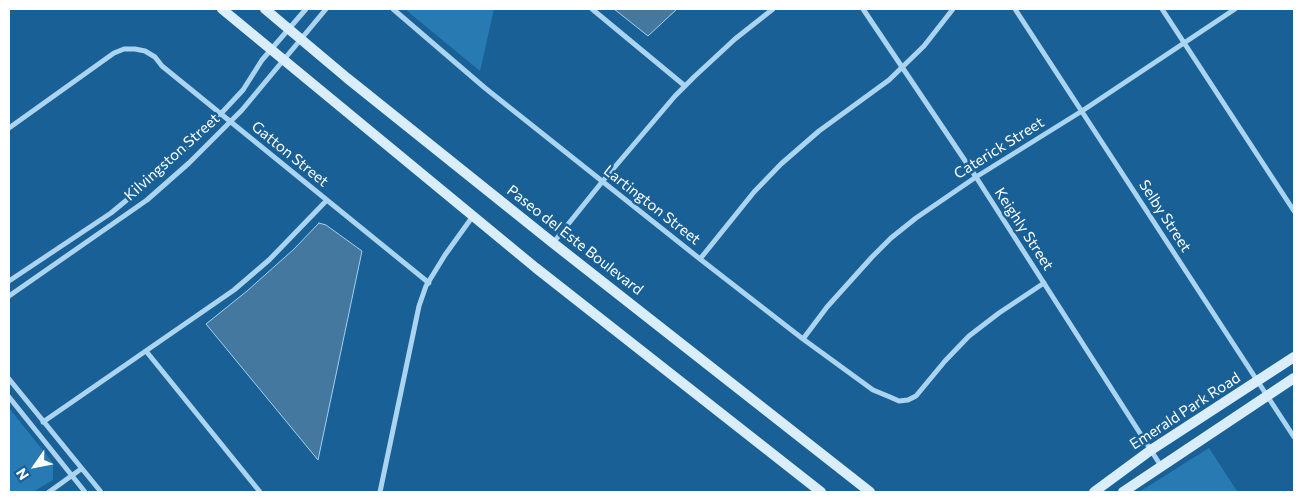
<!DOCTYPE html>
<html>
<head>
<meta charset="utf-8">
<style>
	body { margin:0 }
	#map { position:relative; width:1303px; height:501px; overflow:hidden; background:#186096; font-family:Commissioner,sans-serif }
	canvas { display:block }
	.frame { position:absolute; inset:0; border:10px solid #fff; pointer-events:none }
	.north { position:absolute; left:10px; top:441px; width:50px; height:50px; -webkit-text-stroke:4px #186096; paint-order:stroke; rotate:237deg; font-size:14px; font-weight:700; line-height:20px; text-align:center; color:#fff }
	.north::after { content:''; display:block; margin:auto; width:18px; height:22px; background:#fff; clip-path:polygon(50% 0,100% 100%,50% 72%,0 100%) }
</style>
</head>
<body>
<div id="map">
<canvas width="1303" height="501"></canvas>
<div class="frame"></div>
<div class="north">N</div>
</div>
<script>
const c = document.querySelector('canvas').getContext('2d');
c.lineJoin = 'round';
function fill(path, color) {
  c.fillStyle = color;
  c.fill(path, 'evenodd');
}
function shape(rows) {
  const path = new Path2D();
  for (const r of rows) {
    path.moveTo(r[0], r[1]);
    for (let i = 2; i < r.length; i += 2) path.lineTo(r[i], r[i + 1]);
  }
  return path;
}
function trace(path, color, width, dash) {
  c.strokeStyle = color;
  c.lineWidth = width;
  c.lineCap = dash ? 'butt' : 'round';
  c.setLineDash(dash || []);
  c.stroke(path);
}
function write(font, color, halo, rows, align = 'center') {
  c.font = font + ' Commissioner,sans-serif';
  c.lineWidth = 5;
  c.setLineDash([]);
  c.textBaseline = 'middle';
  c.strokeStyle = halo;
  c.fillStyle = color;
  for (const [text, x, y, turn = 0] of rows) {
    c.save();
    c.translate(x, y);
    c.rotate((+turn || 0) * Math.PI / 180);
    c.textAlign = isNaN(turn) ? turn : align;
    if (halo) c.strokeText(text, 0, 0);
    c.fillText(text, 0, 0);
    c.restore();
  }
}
fill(shape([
	[405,9,494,9,480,71,418,20],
	[9,408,53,463,53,480,33,492,9,492],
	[1209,448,1237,491,1247,492,1139,492]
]), '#287ab3');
const water = shape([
	[614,9,677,9,648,36,614,9],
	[319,223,326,225,362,251,318,460,206,324,247,291,294,249,319,223]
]);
fill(water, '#45789e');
trace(water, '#9ed1f3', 1);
trace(shape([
	[393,9,485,88,700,259,803,339,873,390,890,397,899,401,908,400,916,396,945,361,969,336,999,313,1044,283],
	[592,9,685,86],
	[863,9,976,177,1161,466],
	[1015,9,1294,437],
	[1162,9,1294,211],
	[9,128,114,53,124,49,135,49,145,51,155,57,162,66,429,283],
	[553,243,602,182,675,96,694,77,735,39,773,9],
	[700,259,754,192,781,164,819,131,889,80,924,46,953,9],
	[9,281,111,213,162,171,200,136,243,90,262,60,306,9],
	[9,296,147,200,189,163,242,110,326,9],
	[803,339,827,307,872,257,891,238,916,218,976,177,1082,111,1235,9],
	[146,351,260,492],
	[9,379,101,492],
	[9,397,85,492],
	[43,422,234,290,269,260,327,200],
	[49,492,81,469],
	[380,492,419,306,426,286,445,255,473,216]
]), '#abd4f1', 5);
trace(shape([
	[222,9,536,268,821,492],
	[265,9,347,78,553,243,870,492],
	[1094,492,1151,450,1294,357],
	[1123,492,1294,378]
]), '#d9edfb', 10);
write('15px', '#fff', '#186096', [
	["Caterick Street",999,148,-32],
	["Gatton Street",290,154,39],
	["Kilvingston Street",172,157,-42],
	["Lartington Street",652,205,38],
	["Selby Street",1165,216,57],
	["Keighly Street",1024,229,57],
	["Paseo del Este Boulevard",575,240,38],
	["Emerald Park Road",1185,411,-33]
]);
</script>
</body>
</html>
